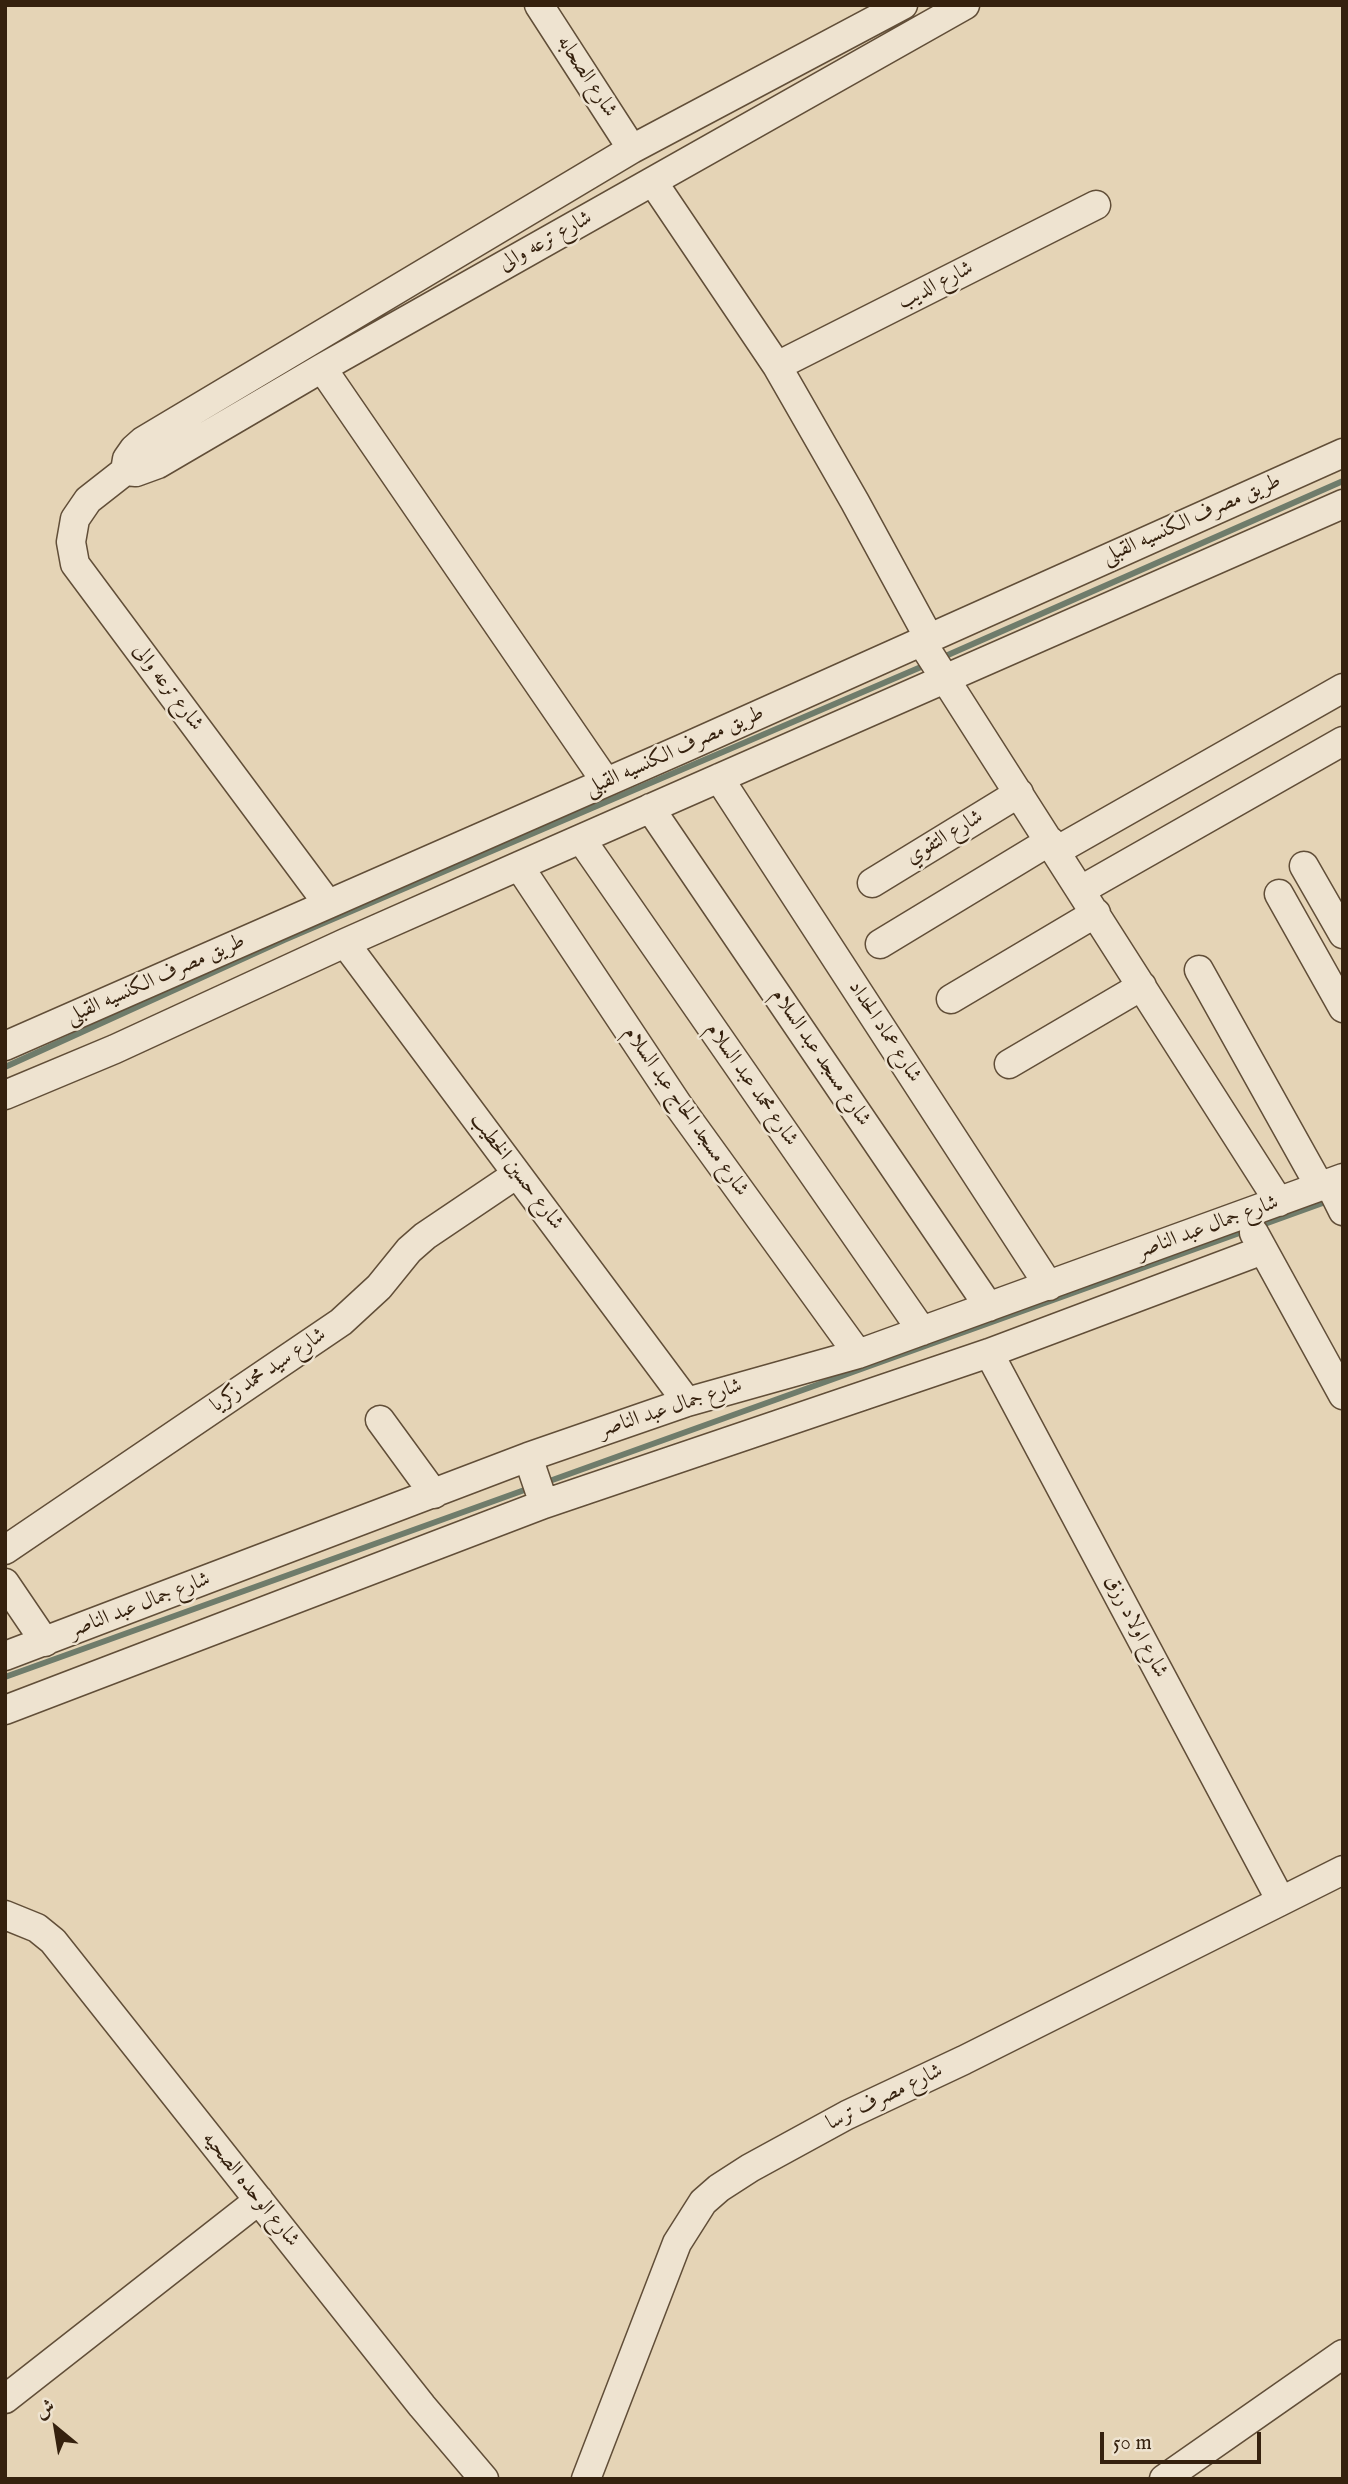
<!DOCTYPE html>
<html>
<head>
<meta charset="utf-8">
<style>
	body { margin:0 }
	#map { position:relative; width:1348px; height:2484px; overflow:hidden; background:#e5d4b6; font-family:"IM FELL English",Amiri,serif }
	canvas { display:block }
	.frame { position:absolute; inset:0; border:7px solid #35210e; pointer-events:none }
	.north { position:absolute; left:21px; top:2393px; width:70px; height:70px; -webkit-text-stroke:5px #eee3d0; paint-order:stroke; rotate:330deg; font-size:19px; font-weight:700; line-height:28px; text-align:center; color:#35210e }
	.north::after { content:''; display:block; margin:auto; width:24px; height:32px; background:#35210e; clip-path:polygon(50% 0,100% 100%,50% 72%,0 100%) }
	.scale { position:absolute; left:1100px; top:2432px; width:161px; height:32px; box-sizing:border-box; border:4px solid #35210e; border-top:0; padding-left:9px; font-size:21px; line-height:24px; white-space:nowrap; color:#35210e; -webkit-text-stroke:5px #eee3d0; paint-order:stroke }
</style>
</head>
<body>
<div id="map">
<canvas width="1348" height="2484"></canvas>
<div class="frame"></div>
<div class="north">ش</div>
<div class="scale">50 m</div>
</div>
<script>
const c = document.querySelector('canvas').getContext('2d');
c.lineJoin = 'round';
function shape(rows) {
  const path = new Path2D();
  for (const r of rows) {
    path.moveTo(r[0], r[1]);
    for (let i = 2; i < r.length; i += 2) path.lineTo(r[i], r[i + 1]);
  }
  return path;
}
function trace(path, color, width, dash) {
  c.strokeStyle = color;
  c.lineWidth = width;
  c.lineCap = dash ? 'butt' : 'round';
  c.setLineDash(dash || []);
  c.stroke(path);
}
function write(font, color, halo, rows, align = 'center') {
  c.font = font + ' "IM FELL English",Amiri,serif';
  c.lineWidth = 5;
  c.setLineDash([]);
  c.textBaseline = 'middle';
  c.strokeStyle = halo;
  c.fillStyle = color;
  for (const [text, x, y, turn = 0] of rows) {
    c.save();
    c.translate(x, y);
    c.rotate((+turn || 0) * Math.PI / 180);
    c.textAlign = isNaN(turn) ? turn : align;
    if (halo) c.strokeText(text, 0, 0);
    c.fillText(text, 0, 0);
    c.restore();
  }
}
trace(shape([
	[941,658,1343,481],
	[5,1067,284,940,928,664],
	[1259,1226,1331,1200],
	[544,1483,1245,1231],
	[5,1677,530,1488]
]), '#6f7c6b', 6);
const minor = shape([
	[539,5,632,149],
	[653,182,777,366,855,502,929,638],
	[777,366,1096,205],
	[322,368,606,782],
	[125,471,127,459,134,449,143,441,632,149,903,5],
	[921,641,1279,1202],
	[719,778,1049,1286],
	[650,808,989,1307],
	[581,839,922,1331],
	[1056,851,1343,688],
	[519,866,678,1105,858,1354],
	[1304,866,1343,934],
	[872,883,1019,793],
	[1081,890,1343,741],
	[1279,894,1343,1008],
	[328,904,75,564,71,542,75,519,88,500,125,471,136,472,158,464,322,368,965,5],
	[345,943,687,1402],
	[880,944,1050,841],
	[1199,970,1320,1187],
	[951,999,1096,913],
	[5,1046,684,748,1343,453],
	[1009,1064,1142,986],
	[5,1095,115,1049,345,943,519,866,1343,504],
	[1329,1183,1343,1211],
	[1254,1233,1343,1395],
	[989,1353,1281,1901],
	[380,1420,434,1494],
	[528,1457,544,1504],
	[5,1550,341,1322,379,1287,409,1250,425,1236,517,1174],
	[5,1583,45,1642],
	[5,1656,528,1457,687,1402,858,1354,1343,1178],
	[5,1710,544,1504,989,1353,1263,1250],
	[5,1915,37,1928,53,1941,422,2406,484,2479],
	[5,2399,259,2200],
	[586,2479,677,2243,703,2202,719,2188,750,2168,847,2115,964,2060,1343,1870],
	[1164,2479,1343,2354]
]);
trace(minor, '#614e38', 31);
trace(minor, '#eee3d0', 28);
write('21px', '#35210e', '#eee3d0', [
	["شارع الصحابه",586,77,57],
	["شارع ترعه والى",546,242,-29],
	["شارع الديب",936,286,-27],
	["طريق مصرف الكنسيه القبلى",1192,520,-24],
	["شارع ترعه والى",167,688,53],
	["طريق مصرف الكنسيه القبلى",675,752,-24],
	["شارع التقوي",945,838,-31],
	["طريق مصرف الكنسيه القبلى",156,980,-24],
	["شارع عماد الحداد",884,1032,57],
	["شارع مسجد عبد السلام",820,1058,56],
	["شارع محمد عبد السلام",751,1085,55],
	["شارع مسجد الحاج عبد السلام",685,1112,55],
	["شارع حسين الخطيب",516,1172,53],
	["شارع جمال عبد الناصر",1208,1228,-20],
	["شارع سيد محمد زكريا",269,1371,-34],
	["شارع جمال عبد الناصر",671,1409,-18],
	["شارع جمال عبد الناصر",140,1606,-21],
	["شارع اولاد رزق",1135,1627,62],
	["شارع مصرف ترسا",885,2098,-26],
	["شارع الوحده الصحيه",250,2190,51]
]);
</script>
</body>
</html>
